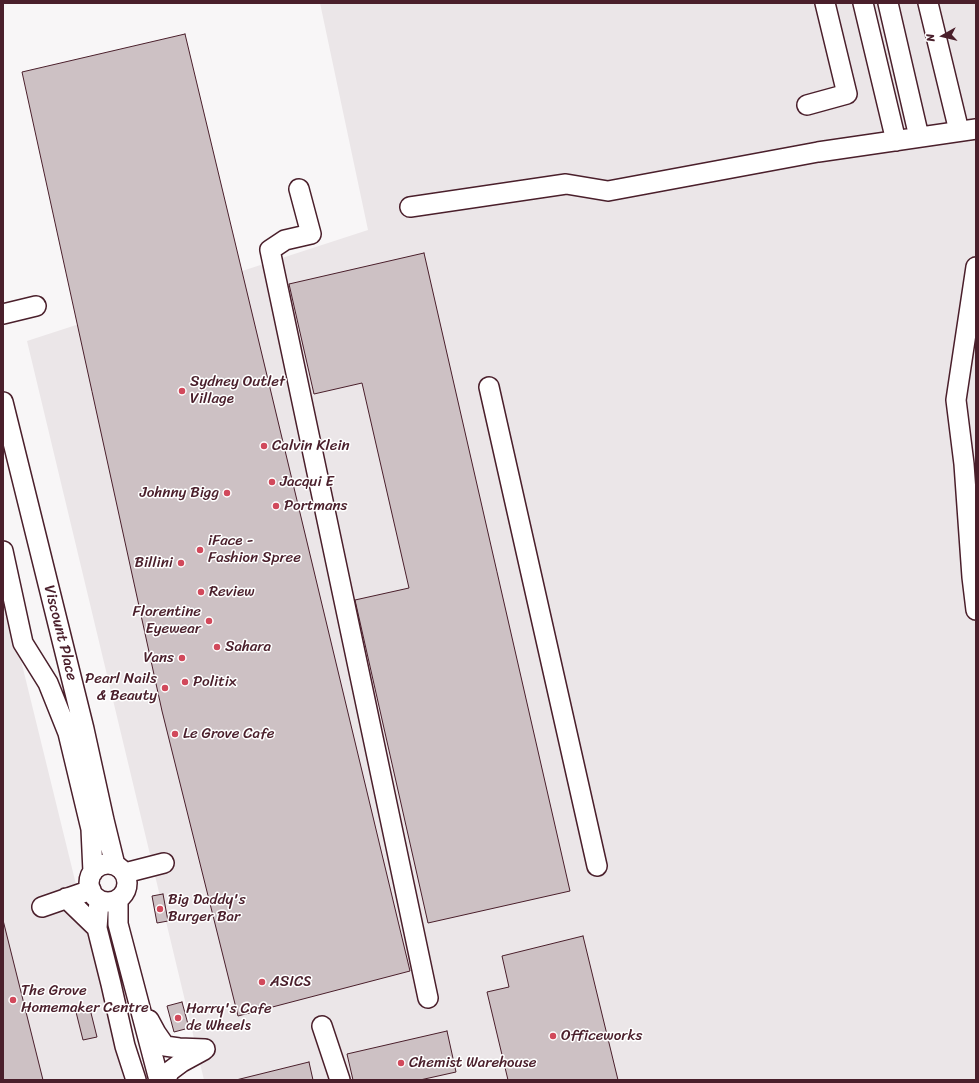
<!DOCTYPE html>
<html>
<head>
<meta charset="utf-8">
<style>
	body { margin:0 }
	#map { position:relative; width:979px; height:1083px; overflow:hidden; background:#f8f6f7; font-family:Sriracha,sans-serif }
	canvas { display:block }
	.frame { position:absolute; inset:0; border:4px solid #4a1f2b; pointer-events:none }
	.north { position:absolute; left:923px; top:16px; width:40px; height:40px; -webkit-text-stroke:3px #fff; paint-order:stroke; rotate:262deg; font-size:11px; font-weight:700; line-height:16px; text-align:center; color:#4a1f2b }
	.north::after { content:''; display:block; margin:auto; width:14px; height:18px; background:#4a1f2b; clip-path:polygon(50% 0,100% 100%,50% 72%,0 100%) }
</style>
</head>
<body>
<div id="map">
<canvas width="979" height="1083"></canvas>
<div class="frame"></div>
<div class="north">N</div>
</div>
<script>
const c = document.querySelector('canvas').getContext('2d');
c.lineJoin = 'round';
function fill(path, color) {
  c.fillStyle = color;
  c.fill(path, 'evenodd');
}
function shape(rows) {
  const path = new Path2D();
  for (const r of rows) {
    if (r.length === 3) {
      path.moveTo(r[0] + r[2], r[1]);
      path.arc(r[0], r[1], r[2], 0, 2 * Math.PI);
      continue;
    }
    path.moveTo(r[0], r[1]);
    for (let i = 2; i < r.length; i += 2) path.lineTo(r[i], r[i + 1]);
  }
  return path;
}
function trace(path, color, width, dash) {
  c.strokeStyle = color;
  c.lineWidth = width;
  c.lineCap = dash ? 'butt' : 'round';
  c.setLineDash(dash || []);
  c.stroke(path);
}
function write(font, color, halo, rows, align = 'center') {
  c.font = font + ' Sriracha,sans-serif';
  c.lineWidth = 3;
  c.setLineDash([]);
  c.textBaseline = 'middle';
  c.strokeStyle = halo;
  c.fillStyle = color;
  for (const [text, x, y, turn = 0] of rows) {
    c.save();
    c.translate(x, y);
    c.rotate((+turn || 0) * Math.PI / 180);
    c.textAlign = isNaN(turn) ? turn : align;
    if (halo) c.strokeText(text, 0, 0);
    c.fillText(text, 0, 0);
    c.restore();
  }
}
fill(shape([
	[320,3,976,3,976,1080,204,1080,27,341,368,230],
	[3,587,124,1080,3,1080]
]), '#ebe6e8');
const building = shape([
	[185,34,410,971,238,1016,162,711,22,72,185,34],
	[424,253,570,891,428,923,355,600,409,588,362,383,314,394,289,284,424,253],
	[163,894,168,921,157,923,152,896,163,894],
	[3,920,43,1080,3,1080,3,920],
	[583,936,618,1080,508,1080,487,992,509,987,502,956,583,936],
	[182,1002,189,1028,174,1032,167,1006,182,1002],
	[89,1005,97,1037,83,1040,75,1008,89,1005],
	[447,1031,456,1072,420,1080,353,1080,347,1054,447,1031],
	[309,1062,313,1080,236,1080,309,1062]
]);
fill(building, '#cdc1c4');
trace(building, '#4a1f2b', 1);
const minor = shape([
	[863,3,896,141],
	[888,3,919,137],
	[928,3,959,131],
	[807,105,847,94,825,3],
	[299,189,311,234,285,240,270,250,428,998],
	[410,207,566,184,608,191,818,152,976,129],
	[976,267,956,400,964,464,972,577,976,610],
	[3,314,36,306],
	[489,387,597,866],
	[3,402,84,729,104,820,115,865],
	[3,551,23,643,48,683,68,733,91,829,93,872],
	[108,883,19],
	[125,873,164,863],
	[66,898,97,928],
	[99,900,97,928,111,984,125,1046,136,1080],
	[118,900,118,924,159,1080],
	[42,907,91,890],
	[149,1020,156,1033,165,1046,179,1048,205,1049],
	[322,1026,340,1080],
	[165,1080,170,1071,182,1062,204,1050]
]);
trace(minor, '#4a1f2b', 22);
trace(minor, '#fff', 19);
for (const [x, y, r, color] of [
	[182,391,4,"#d1495b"],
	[264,446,4,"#d1495b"],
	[272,482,4,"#d1495b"],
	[227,493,4,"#d1495b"],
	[276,506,4,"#d1495b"],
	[200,550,4,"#d1495b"],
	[181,563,4,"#d1495b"],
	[201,592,4,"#d1495b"],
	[209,621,4,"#d1495b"],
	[217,647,4,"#d1495b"],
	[182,658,4,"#d1495b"],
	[185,682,4,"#d1495b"],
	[165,688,4,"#d1495b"],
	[175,734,4,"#d1495b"],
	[160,909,4,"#d1495b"],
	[262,982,4,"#d1495b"],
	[13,1000,4,"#d1495b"],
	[178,1018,4,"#d1495b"],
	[553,1036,4,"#d1495b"],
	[401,1063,4,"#d1495b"]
]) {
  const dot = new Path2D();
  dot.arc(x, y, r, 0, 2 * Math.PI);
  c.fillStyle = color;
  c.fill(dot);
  trace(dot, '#fff', 1.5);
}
write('15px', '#4a1f2b', '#fff', [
	["Sydney Outlet",190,382],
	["Village",190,399],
	["Calvin Klein",272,446],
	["Jacqui E",280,482],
	["Johnny Bigg",219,493,"right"],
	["Portmans",284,506],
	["iFace -",208,541],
	["Fashion Spree",208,558],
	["Billini",173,563,"right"],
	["Review",209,592],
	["Florentine",201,612,"right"],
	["Eyewear",201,629,"right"],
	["Sahara",225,647],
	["Vans",174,658,"right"],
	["Pearl Nails",157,679,"right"],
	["& Beauty",157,696,"right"],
	["Politix",193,682],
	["Le Grove Cafe",183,734],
	["Big Daddy's",168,900],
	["Burger Bar",168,917],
	["ASICS",270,982],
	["The Grove",21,991],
	["Homemaker Centre",21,1008],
	["Harry's Cafe",186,1009],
	["de Wheels",186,1026],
	["Officeworks",561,1036],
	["Chemist Warehouse",409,1063]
], 'left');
write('15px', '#4a1f2b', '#fff', [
	["Viscount Place",60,633,76]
]);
</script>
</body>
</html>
